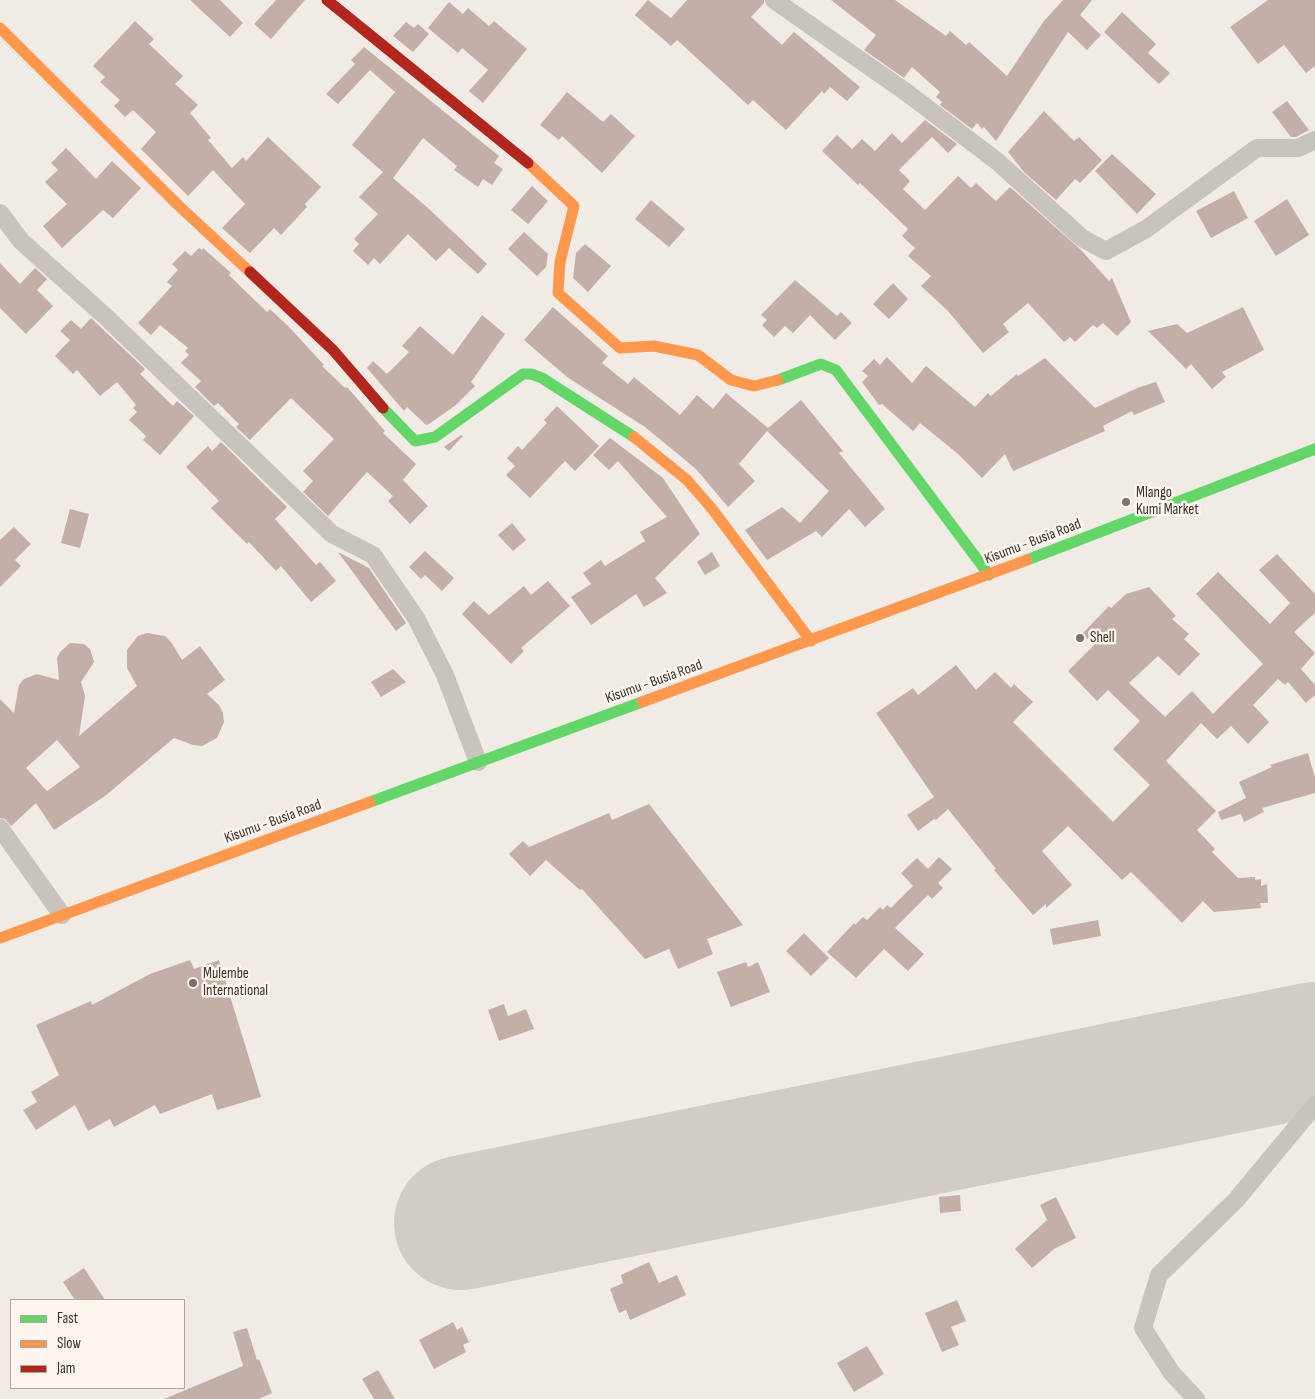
<!DOCTYPE html>
<html>
<head>
<meta charset="utf-8">
<style>
	body { margin:0 }
	#map { position:relative; width:1315px; height:1399px; overflow:hidden; background:#f0ebe5; font-family:"Sofia Sans Condensed",sans-serif }
	canvas { display:block }
	.legend { position:absolute; left:10px; top:1299px; width:175px; height:90px; box-sizing:border-box; background:#fbf5ee; border:1px solid #aea6a0; margin:0; padding:6px 9px; list-style:none; font-size:15px; color:#3b302b }
	.legend li { display:flex; align-items:center; gap:10px; height:25px }
	.legend b { width:25px; border:1px solid #aea6a0 }
</style>
</head>
<body>
<div id="map">
<canvas width="1315" height="1399"></canvas>
<ul class="legend">
<li><b style="height:6px;background:#63d668"></b>Fast</li>
<li><b style="height:6px;background:#ff974d"></b>Slow</li>
<li><b style="height:6px;background:#b3261e"></b>Jam</li>
</ul>
</div>
<script>
const c = document.querySelector('canvas').getContext('2d');
c.lineJoin = 'round';
function shape(rows) {
  const path = new Path2D();
  for (const r of rows) {
    path.moveTo(r[0], r[1]);
    for (let i = 2; i < r.length; i += 2) path.lineTo(r[i], r[i + 1]);
  }
  return path;
}
function trace(path, color, width, dash) {
  c.strokeStyle = color;
  c.lineWidth = width;
  c.lineCap = dash ? 'butt' : 'round';
  c.setLineDash(dash || []);
  c.stroke(path);
}
function fill(path, color) {
  c.fillStyle = color;
  c.fill(path, 'evenodd');
}
function write(font, color, halo, rows, align = 'center') {
  c.font = font + ' "Sofia Sans Condensed",sans-serif';
  c.lineWidth = 5;
  c.setLineDash([]);
  c.textBaseline = 'middle';
  c.strokeStyle = halo;
  c.fillStyle = color;
  for (const [text, x, y, turn = 0] of rows) {
    c.save();
    c.translate(x, y);
    c.rotate((+turn || 0) * Math.PI / 180);
    c.textAlign = isNaN(turn) ? turn : align;
    if (halo) c.strokeText(text, 0, 0);
    c.fillText(text, 0, 0);
    c.restore();
  }
}
trace(shape([
	[461,1223,1315,1049]
]), '#d0ccc6', 134);
fill(shape([
	[190,0,220,0,243,23,230,37],
	[276,0,305,0,271,39,254,24],
	[648,0,671,18,687,0,764,0,764,3,751,17,782,45,794,32,860,87,847,101,830,87,824,94,822,91,786,130,753,100,748,105,677,40,671,46,635,15],
	[831,0,895,0,946,36,950,31,966,45,969,42,1007,76,1044,21,1063,0,1092,0,1080,15,1101,35,1087,50,1068,32,996,141,984,127,982,129,977,123,972,129,940,105,942,102,936,97,940,92,912,67,904,78,864,50,876,35],
	[1268,0,1315,0,1315,66,1306,73,1284,45,1258,64,1230,27],
	[449,2,463,14,468,8,489,26,494,21,527,49,483,103,469,91,488,70,462,48,458,53,428,28],
	[1122,12,1156,44,1148,53,1170,73,1159,84,1104,32],
	[135,21,154,39,149,44,183,76,175,84,198,105,190,113,211,138,208,140,232,168,243,157,246,161,268,137,321,187,305,204,307,207,281,235,274,228,250,253,222,228,245,204,213,170,188,196,141,149,156,132,133,110,125,117,114,106,120,100,100,82,105,77,93,66],
	[406,22,414,28,418,24,429,34,413,52,393,36],
	[364,47,499,156,494,163,503,169,492,185,483,179,478,187,454,170,457,166,423,138,393,178,429,209,487,264,478,274,449,248,436,261,408,234,380,264,374,258,368,265,353,251,359,244,354,239,378,214,359,197,383,172,352,145,395,92,370,70,338,104,326,94,355,64,351,60],
	[567,92,603,122,611,114,635,136,602,173,562,136,559,140,540,125],
	[1287,101,1309,130,1296,137,1291,137,1272,112],
	[1044,111,1074,141,1079,137,1102,160,1080,183,1075,179,1056,200,1024,172,1008,152],
	[925,120,957,144,948,153,932,137,899,170,910,181,903,189,925,210,958,176,971,188,976,183,996,201,1010,187,1081,250,1109,281,1112,278,1131,322,1117,336,1103,323,1097,328,1093,325,1075,342,1070,337,1064,342,1028,303,1003,324,1009,332,983,353,948,311,921,286,931,276,908,256,915,248,902,236,908,229,860,183,858,185,822,151,837,135,852,149,862,139,875,151,892,133,902,143],
	[66,148,96,179,112,161,141,188,113,218,103,210,62,248,43,226,67,204,45,182,58,170,51,163],
	[1112,154,1156,194,1137,214,1095,171],
	[532,186,548,201,528,224,511,210],
	[1234,191,1248,218,1211,238,1196,211],
	[1287,199,1309,235,1276,256,1254,221],
	[651,200,685,229,669,247,635,219],
	[524,232,548,254,546,267,537,276,508,249],
	[585,244,611,266,588,292,573,278,576,253],
	[199,248,202,250,203,248,231,273,229,275,233,279,267,312,270,309,289,327,324,365,322,366,345,388,347,387,385,431,383,433,416,464,403,480,428,506,410,524,388,501,393,496,367,472,328,516,303,492,313,481,303,471,334,439,291,398,250,440,236,427,239,424,218,403,214,406,195,387,201,381,181,363,189,355,185,351,188,348,160,325,151,335,138,323,172,286,167,282,178,270,172,264,185,251,191,256],
	[0,263,20,284,35,268,47,279,37,290,53,306,26,334,0,308],
	[795,280,837,316,841,312,852,323,835,340,810,315,793,333,785,326,774,337,762,325,767,320,761,315],
	[893,283,908,299,889,319,873,304],
	[553,307,608,356,602,363,628,384,634,377,680,415,697,395,713,409,726,393,768,428,801,400,843,451,839,453,885,509,865,527,849,509,822,537,816,531,767,560,745,530,782,507,800,523,829,491,767,431,739,464,755,481,728,507,696,469,645,427,567,377,524,340],
	[1243,307,1264,350,1222,372,1226,377,1212,389,1191,364,1186,369,1148,331,1177,324,1187,333],
	[482,315,505,334,471,382,475,386,456,405,429,424,426,425,407,407,404,411,367,368,373,361,387,374,409,352,402,346,420,326,453,355],
	[91,318,145,369,140,374,173,406,177,401,194,416,160,455,143,440,146,436,129,420,137,412,133,408,136,405,117,382,100,396,77,370,73,374,55,356,70,340,60,331,71,320,81,329],
	[887,357,912,383,926,366,975,407,988,393,991,396,1017,374,1018,376,1045,358,1095,408,1137,388,1156,382,1165,402,1134,415,1132,411,1103,426,1105,431,1013,471,1005,454,982,478,958,454,920,423,913,431,882,404,879,405,862,382,868,376,862,371,874,359,880,365],
	[557,406,599,446,575,471,565,461,530,498,506,475,515,466,507,458,518,446,522,450,547,423,544,420],
	[461,435,463,436,449,451,444,447],
	[610,438,663,478,700,534,655,578,667,593,644,607,636,594,591,625,571,597,591,584,583,573,601,560,605,566,645,541,640,532,667,517,618,461,609,470,593,455],
	[221,442,287,507,275,519,316,565,320,562,336,581,311,602,281,566,276,571,249,542,247,544,211,508,219,501,186,467,208,446,212,451],
	[70,509,89,514,80,548,61,543],
	[512,523,526,540,513,551,498,535],
	[14,527,31,544,15,560,21,566,0,587,0,540],
	[425,551,454,578,442,591,425,575,421,579,409,567],
	[338,552,369,568,406,623,396,631],
	[712,552,720,566,705,575,697,562],
	[1277,554,1315,594,1315,613,1294,632,1315,653,1301,669,1315,685,1315,695,1306,703,1288,682,1285,685,1278,679,1253,705,1269,722,1248,744,1231,726,1217,739,1201,723,1166,761,1216,811,1197,830,1215,849,1212,852,1238,878,1255,877,1255,880,1261,879,1261,886,1267,884,1268,903,1260,903,1261,908,1214,912,1203,901,1182,923,1131,872,1122,880,1068,826,1042,851,1072,885,1046,908,1046,904,1033,915,994,870,996,869,948,809,936,820,934,819,918,831,907,815,934,797,876,713,913,688,918,695,956,665,976,690,995,672,1011,688,1014,684,1033,702,1013,722,1113,822,1150,785,1113,749,1140,721,1108,690,1097,701,1068,671,1094,645,1082,634,1109,606,1111,608,1126,594,1149,587,1176,616,1172,619,1189,634,1184,639,1200,654,1179,676,1158,656,1129,683,1165,717,1192,691,1213,714,1263,664,1196,594,1218,572,1270,624,1290,603,1259,570],
	[548,581,570,606,521,648,524,651,511,664,462,614,474,601,489,615,524,586,531,595],
	[147,633,165,636,171,642,182,660,200,646,225,680,207,694,219,705,223,713,224,722,217,738,202,746,193,745,174,738,105,796,54,830,36,803,11,826,5,819,0,818,0,699,14,713,19,685,24,679,37,674,59,680,57,658,60,652,70,643,84,644,90,649,94,662,81,682,85,696,79,736,137,686,127,668,127,650,138,636],
	[57,740,80,767,47,791,26,768],
	[393,669,406,682,381,697,371,682],
	[1308,753,1315,778,1315,793,1262,808,1264,812,1244,822,1241,814,1221,820,1218,812,1246,798,1239,782,1272,767,1270,765],
	[649,804,743,925,707,939,713,954,678,969,669,949,645,959,582,889,580,890,546,860,530,876,509,854,523,841,529,847,609,813,612,820],
	[939,857,952,869,938,883,943,888,932,899,928,895,895,928,924,954,908,971,884,949,856,978,827,952,854,923,855,925,863,917,867,920,880,907,883,910,887,905,891,908,913,886,901,873,917,858,928,869],
	[1098,920,1101,936,1053,945,1050,929],
	[804,933,829,958,811,976,786,951],
	[190,960,194,969,219,960,261,1097,217,1110,212,1094,160,1114,155,1105,114,1127,110,1119,88,1131,75,1105,36,1130,23,1110,37,1102,31,1092,59,1075,36,1025,91,1001,92,1005,150,974],
	[746,962,748,967,758,962,770,992,731,1007,717,972],
	[504,1004,508,1016,526,1009,534,1029,499,1041,488,1010],
	[960,1195,961,1211,940,1213,939,1197],
	[1056,1197,1076,1238,1054,1249,1032,1268,1015,1249,1047,1220,1040,1205],
	[649,1262,659,1283,677,1275,686,1295,630,1320,626,1310,619,1313,610,1289,623,1283,621,1275],
	[84,1268,105,1300,75,1300,63,1282],
	[957,1300,966,1321,951,1327,959,1345,942,1352,925,1313],
	[453,1322,457,1330,462,1327,469,1342,463,1345,466,1352,434,1369,419,1340],
	[247,1328,257,1360,259,1359,272,1393,259,1399,164,1399,243,1366,233,1332],
	[867,1346,884,1374,854,1392,837,1363],
	[378,1370,395,1399,374,1399,362,1379]
]), '#c3afa7');
trace(shape([
	[774,0,906,92,998,162,1082,238,1106,251,1146,229,1257,148,1298,148,1315,140],
	[0,213,21,241,106,317,332,534,373,555,416,618,445,675,478,762],
	[0,828,62,915],
	[1196,1399,1171,1372,1143,1328,1159,1275,1236,1200,1315,1105]
]), '#c9c3be', 18);
trace(shape([
	[778,380,821,364,836,370,989,575],
	[383,408,415,441,435,437,523,374,531,374,542,378,634,437],
	[1027,560,1315,449],
	[370,802,642,702]
]), '#63d668', 11);
trace(shape([
	[0,28,178,205,250,272],
	[528,163,574,206,560,262,558,293,620,348,654,346,698,355,731,380,754,386,778,380],
	[634,437,687,480,713,510,811,641],
	[642,702,1027,560],
	[0,938,370,802]
]), '#ff974d', 11);
trace(shape([
	[327,0,528,163],
	[250,272,333,350,383,408]
]), '#b3261e', 11);
for (const [x, y, r, color] of [
	[1126,502,5,"#7a716c"],
	[1080,638,5,"#7a716c"],
	[193,983,5,"#7a716c"]
]) {
  const dot = new Path2D();
  dot.arc(x, y, r, 0, 2 * Math.PI);
  c.fillStyle = color;
  c.fill(dot);
  trace(dot, '#fbf5ee', 2);
}
write('15px', '#3b302b', '#fbf5ee', [
	["Mlango",1136,493],
	["Kumi Market",1136,510],
	["Shell",1090,638],
	["Mulembe",203,974],
	["International",203,991]
], 'left');
write('15px', '#3b302b', '#fbf5ee', [
	["Kisumu - Busia Road",1033,542,-21],
	["Kisumu - Busia Road",654,682,-20],
	["Kisumu - Busia Road",273,822,-20]
]);
</script>
</body>
</html>
